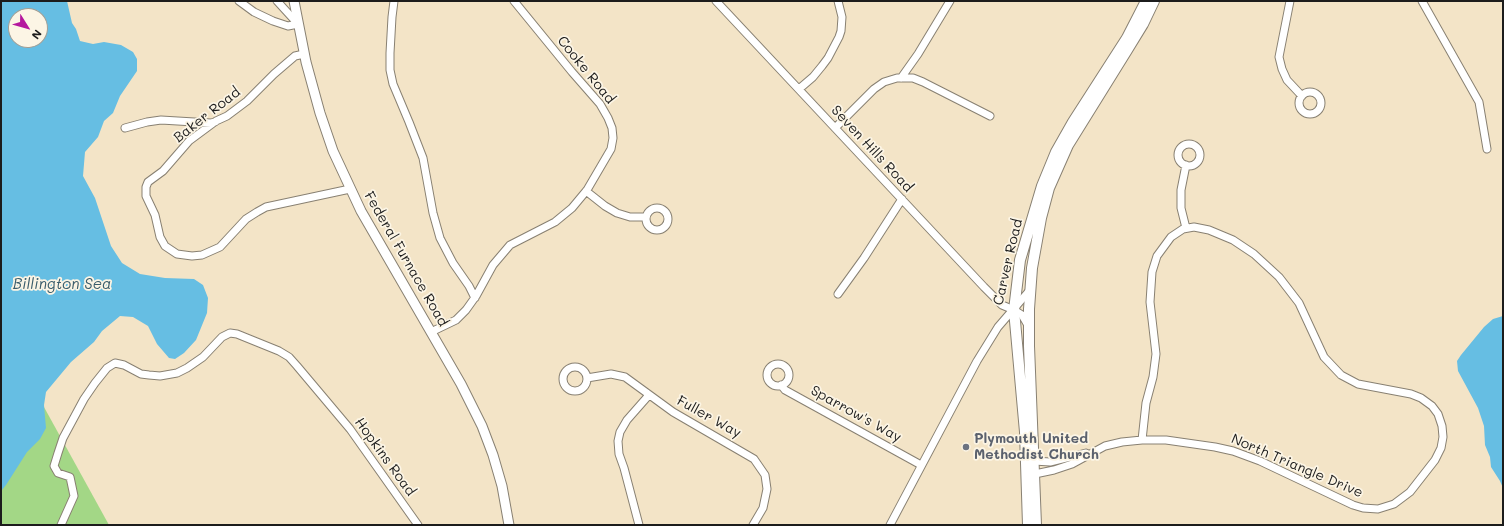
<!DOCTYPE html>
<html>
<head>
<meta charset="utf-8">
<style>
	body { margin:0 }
	#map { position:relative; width:1504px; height:526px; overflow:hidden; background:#f3e4c7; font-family:Mali,sans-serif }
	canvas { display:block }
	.frame { position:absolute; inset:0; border:2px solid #1c1c1c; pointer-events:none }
	.north { position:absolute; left:8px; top:8px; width:40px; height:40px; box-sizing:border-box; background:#fcf5e5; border:1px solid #a29e95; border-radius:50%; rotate:127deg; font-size:11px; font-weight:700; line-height:16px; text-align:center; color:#1c1c1c }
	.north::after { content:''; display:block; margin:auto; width:14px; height:18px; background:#b5179e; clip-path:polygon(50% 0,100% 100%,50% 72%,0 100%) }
</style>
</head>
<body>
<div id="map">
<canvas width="1504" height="526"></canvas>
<div class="frame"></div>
<div class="north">N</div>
</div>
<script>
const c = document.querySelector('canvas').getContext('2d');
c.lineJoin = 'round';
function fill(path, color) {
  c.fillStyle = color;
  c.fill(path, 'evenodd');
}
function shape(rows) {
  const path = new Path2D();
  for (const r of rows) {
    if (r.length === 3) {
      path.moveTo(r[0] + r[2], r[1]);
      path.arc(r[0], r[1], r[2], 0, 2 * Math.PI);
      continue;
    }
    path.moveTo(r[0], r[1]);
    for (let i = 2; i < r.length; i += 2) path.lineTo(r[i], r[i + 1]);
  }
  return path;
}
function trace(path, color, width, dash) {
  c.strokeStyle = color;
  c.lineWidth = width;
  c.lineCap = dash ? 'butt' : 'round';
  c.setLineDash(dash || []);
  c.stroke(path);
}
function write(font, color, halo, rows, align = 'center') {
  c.font = font + ' Mali,sans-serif';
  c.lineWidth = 3.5;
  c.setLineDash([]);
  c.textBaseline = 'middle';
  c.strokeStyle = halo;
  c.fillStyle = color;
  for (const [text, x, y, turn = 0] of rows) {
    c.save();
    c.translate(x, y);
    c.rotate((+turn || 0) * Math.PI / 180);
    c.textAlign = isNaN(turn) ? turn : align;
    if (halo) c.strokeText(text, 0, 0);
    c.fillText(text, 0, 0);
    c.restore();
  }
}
fill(shape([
	[39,398,109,525,1,525,1,476]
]), '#a3d786');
fill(shape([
	[1,1,67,1,72,23,76,29,80,41,93,44,104,42,121,45,133,52,137,59,137,71,120,96,113,113,104,121,98,137,85,152,83,176,95,198,111,246,122,263,140,274,165,278,194,279,203,285,208,298,207,313,196,340,184,353,175,359,169,358,157,344,148,326,133,317,120,316,102,331,94,342,71,362,46,392,44,405,46,428,40,439,27,452,6,485,1,491],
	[16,16,40,16,40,40,16,40],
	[1503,316,1503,488,1500,481,1491,467,1490,457,1485,445,1484,426,1478,408,1458,371,1457,361,1461,355,1484,327,1493,319]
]), '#66bee3');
const minor = shape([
	[239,1,254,12,273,21,288,26,298,24],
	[277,1,298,24],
	[394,1,392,17,390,53,390,70,393,84,409,122,423,158,433,213,440,238,453,263,469,286,475,298],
	[716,1,984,287,1002,305,1014,310,1022,315,1029,327],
	[1290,1,1279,57,1282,69,1287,80,1302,96],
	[1422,1,1479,102,1487,149],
	[304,54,295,56,274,74,247,101,227,116,216,121,189,141,163,171,148,182,146,187,146,196,155,215,160,237,165,246,177,254,192,256,202,255,220,247,246,219,257,212,266,207,350,189],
	[901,78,918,54,950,1],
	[799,89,813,77,822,66,828,58,839,37,841,31,842,17,838,1],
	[1310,103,11],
	[125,128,147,122,161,120,211,123,215,122],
	[835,128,874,89,884,82,897,78,913,78,923,82,990,116],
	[1189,155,11],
	[1186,165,1181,190,1181,208,1186,228],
	[586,191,605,206,617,213,630,217,646,217],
	[657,219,11],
	[838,294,864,258,902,199],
	[431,332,456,320,466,310,476,296,493,265,510,245,555,222,572,208,587,190,611,149,613,138,612,128,608,118,600,104,572,72,514,1],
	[778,375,11],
	[575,379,12],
	[587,378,611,374,625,377,673,412,754,459,765,475,767,489,763,508,753,525],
	[781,385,785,390,921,465],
	[1030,460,1034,461,1050,462,1086,453],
	[1030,475,1054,470,1072,464,1105,446,1122,442,1142,440,1166,440,1215,447,1233,451,1260,461,1353,505,1363,508,1378,509,1394,504,1410,492,1435,460,1441,448,1443,437,1442,426,1438,414,1432,406,1421,398,1411,394,1358,384,1341,375,1324,357,1299,303,1279,277,1254,254,1233,240,1209,230,1194,227,1183,229,1171,237,1157,256,1152,272,1150,302,1156,354,1153,377,1146,403,1142,440],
	[61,525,74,496,70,477,58,473,54,466,58,453,63,438,84,399,95,383,107,368,115,363,124,365,141,374,149,375,160,376,177,373,187,368,203,357,222,337,230,333,237,334,279,351,289,357,297,366,350,429,418,525],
	[639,525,624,468,619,454,618,441,620,432,627,420,649,395],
	[890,525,977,361,998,327,1030,290]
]);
const major = shape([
	[294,1,306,62,320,113,333,151,361,211,461,384,482,426,493,455,502,486,509,525]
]);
const highway = shape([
	[1028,525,1025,432,1014,310,1020,260,1042,186,1056,152,1073,122,1127,38,1146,1],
	[1036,525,1029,346,1029,309,1032,268,1041,218,1049,188,1068,145,1127,50,1143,24,1154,1]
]);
trace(minor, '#888072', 9);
trace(major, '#888072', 11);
trace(highway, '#888072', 12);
trace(minor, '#fff', 7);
trace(major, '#fff', 9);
trace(highway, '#fff', 10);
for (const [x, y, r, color] of [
	[966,447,4,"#6b7280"]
]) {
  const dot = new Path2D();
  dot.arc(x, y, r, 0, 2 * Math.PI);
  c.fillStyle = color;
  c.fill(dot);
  trace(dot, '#fcf5e5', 1.5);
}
write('14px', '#1c1c1c', '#fcf5e5', [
	["Cooke Road",586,70,51],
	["Baker Road",207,115,-38],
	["Seven Hills Road",872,149,47],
	["Federal Furnace Road",406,259,60],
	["Carver Road",1008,262,-77],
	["Sparrow's Way",856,414,29],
	["Fuller Way",709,417,29],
	["Hopkins Road",385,457,54],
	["North Triangle Drive",1297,466,23]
]);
write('bold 14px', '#5b616d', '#fcf5e5', [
	["Plymouth United",974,439],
	["Methodist Church",974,455]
], 'left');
write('italic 15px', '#3a5d6c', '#fcf5e5', [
	["Billington Sea",62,284]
]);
</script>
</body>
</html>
